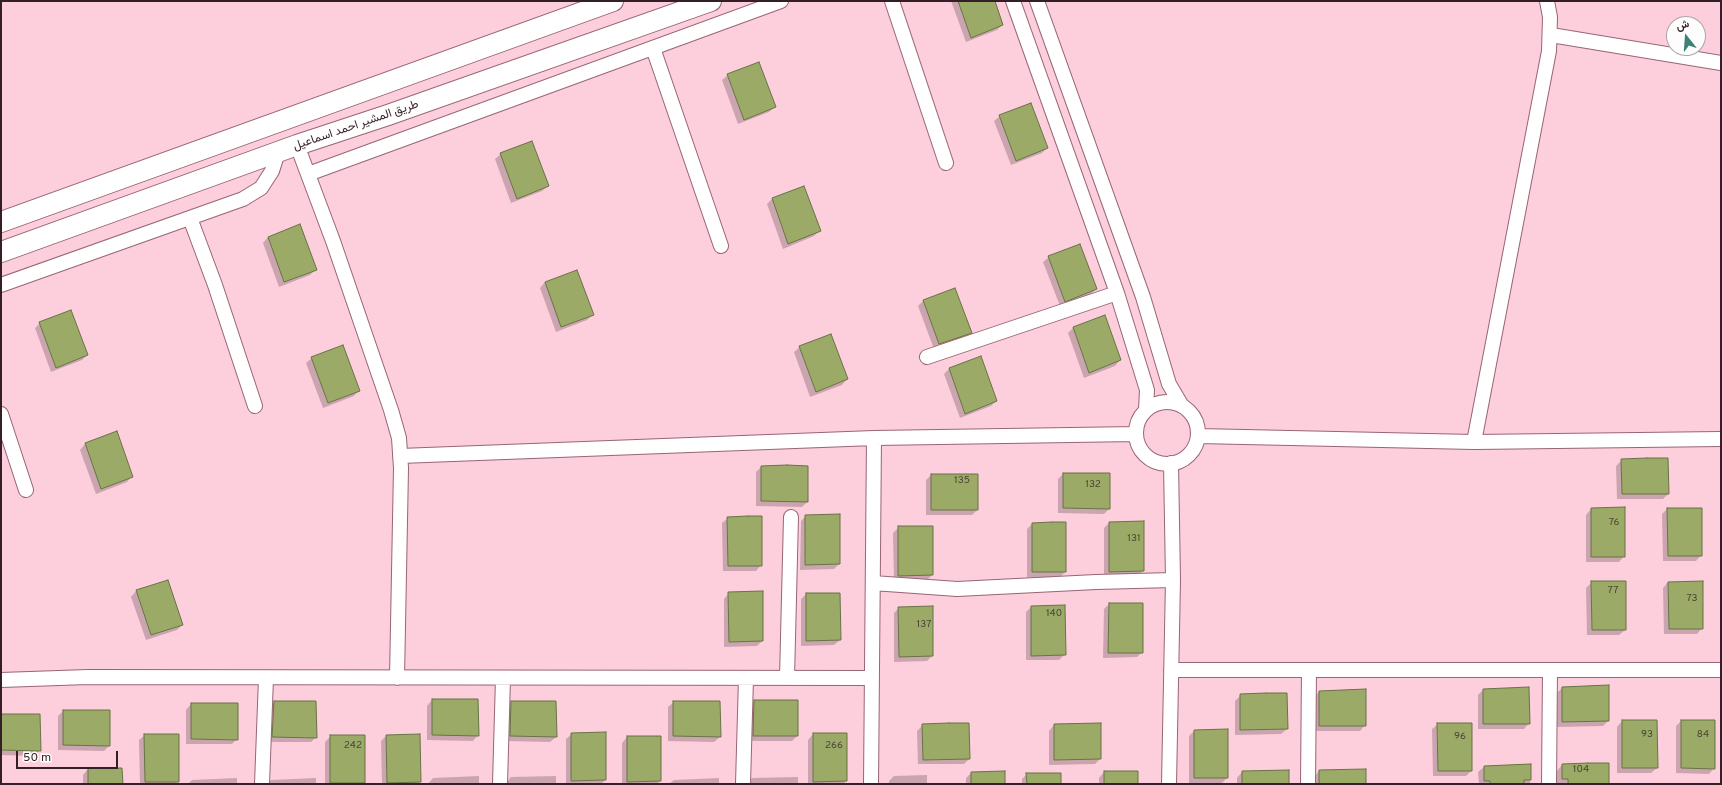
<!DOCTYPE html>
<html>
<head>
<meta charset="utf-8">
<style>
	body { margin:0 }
	#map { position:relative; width:1722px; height:785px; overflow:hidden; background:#fdcedb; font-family:Overpass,Vazirmatn,sans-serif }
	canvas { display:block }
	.frame { position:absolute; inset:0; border:2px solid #351f26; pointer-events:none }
	.north { position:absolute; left:1666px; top:16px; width:40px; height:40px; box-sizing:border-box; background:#fdfdfd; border:1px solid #ada4a7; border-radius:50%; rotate:343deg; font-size:11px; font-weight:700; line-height:16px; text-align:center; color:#351f26 }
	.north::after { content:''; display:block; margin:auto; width:14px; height:18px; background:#3e8276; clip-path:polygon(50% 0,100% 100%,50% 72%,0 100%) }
	.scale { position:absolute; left:16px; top:751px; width:102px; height:18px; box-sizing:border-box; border:2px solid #351f26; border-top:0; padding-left:5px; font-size:12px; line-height:14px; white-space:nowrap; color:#351f26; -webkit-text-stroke:3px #fdfdfd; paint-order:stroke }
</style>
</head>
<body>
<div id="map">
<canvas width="1722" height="785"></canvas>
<div class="frame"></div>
<div class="north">ش</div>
<div class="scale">50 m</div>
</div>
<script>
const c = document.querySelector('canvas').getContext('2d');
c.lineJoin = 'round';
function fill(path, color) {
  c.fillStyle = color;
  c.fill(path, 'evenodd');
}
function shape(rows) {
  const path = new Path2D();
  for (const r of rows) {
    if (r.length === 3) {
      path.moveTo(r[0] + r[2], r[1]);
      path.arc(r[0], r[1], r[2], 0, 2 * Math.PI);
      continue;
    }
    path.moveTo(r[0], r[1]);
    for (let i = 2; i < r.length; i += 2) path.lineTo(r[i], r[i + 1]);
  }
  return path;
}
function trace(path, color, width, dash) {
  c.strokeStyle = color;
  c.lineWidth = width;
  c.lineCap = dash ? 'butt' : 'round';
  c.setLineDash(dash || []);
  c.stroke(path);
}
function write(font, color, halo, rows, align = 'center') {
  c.font = font + ' Overpass,Vazirmatn,sans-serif';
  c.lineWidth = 3;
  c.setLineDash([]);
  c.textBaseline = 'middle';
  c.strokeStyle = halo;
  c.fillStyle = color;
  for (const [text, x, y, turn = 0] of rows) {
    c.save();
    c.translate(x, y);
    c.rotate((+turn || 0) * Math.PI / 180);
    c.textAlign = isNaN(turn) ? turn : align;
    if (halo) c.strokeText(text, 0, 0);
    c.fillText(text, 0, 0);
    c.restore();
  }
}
fill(shape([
	[951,1,993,1,1002,25,997,30,966,42],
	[728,75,775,107,769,112,738,124,722,80],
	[1000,116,1047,148,1042,153,1011,165,994,121],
	[501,154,548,186,542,191,511,203,495,159],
	[803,187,819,231,814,236,783,249,767,204,772,199],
	[268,237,316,269,310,275,279,287,263,243],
	[1049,257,1096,289,1091,294,1060,306,1043,262],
	[545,282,592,315,587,320,556,332,540,288],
	[923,301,971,333,965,338,934,349,918,306],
	[1104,316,1120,360,1115,366,1084,378,1068,333,1073,328],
	[40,323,87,355,82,360,51,372,35,328],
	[800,347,847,379,842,385,810,397,794,352],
	[980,357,996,401,991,406,960,418,944,374,949,369],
	[312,358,359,390,354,396,323,408,306,363],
	[116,433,132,476,127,482,96,494,80,450,85,444],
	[1622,460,1668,494,1663,499,1617,499,1616,466],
	[761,467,807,502,802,507,756,506,756,472],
	[1063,474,1109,509,1104,514,1058,513,1058,479],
	[931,475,977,510,972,515,926,515,926,480],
	[1624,508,1624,556,1619,562,1586,562,1586,515,1591,509],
	[1667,509,1701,555,1696,561,1663,561,1662,514],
	[839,515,839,564,834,569,800,570,801,521,806,516],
	[728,518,761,565,756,571,723,571,722,523],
	[1065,523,1066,571,1060,577,1027,577,1027,529,1032,524],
	[1109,523,1143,571,1137,576,1104,576,1104,528],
	[899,527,932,575,927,580,894,581,893,533],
	[168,581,182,625,177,630,146,640,131,597,136,591],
	[1592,582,1625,630,1619,635,1587,635,1586,588],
	[1668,582,1702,628,1697,634,1664,634,1663,588],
	[729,593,762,641,757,646,724,647,724,599],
	[806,594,840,640,834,645,801,646,801,599],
	[1109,604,1142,652,1137,657,1103,658,1104,609],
	[1031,607,1065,654,1059,660,1026,660,1026,612],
	[899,608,932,656,927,661,894,662,894,613],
	[1528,688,1529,723,1524,729,1478,729,1478,695,1483,690],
	[1562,688,1608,721,1603,726,1557,727,1557,693],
	[1319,692,1365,725,1360,731,1314,731,1314,697],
	[1241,695,1287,729,1281,734,1235,735,1235,701],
	[432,700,478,700,478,735,473,741,427,740,427,706],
	[754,701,797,736,792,741,748,741,749,706],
	[274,702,316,737,311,742,267,742,269,708],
	[511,702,556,737,550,742,505,741,506,707],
	[674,702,720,737,714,742,668,741,668,707],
	[191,704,237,739,232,744,186,744,186,710],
	[63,711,109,746,104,751,58,750,58,716],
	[1,715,40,750,34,756,1,755],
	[1622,721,1657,768,1651,773,1617,773,1617,727],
	[1681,721,1714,721,1714,768,1709,774,1676,773,1676,726],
	[1438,724,1471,771,1466,776,1433,776,1432,729],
	[923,725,969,759,964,764,918,764,917,731],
	[1054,725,1100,759,1095,764,1049,765,1049,731],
	[1227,730,1227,778,1222,783,1189,783,1189,736,1194,731],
	[572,734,605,780,601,784,566,784,566,739],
	[813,734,846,781,843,784,808,784,808,740],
	[145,735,178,781,175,784,140,784,139,740],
	[331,736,364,782,363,784,325,784,325,742],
	[386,736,420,782,417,784,382,784,381,741],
	[627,737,660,781,657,784,622,784,622,743],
	[1530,765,1530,784,1479,784,1478,772,1484,767],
	[1562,765,1608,784,1557,784,1557,771],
	[88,769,121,769,122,784,83,784,83,775],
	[1319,771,1365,784,1314,784,1314,777],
	[1104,772,1137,784,1099,784,1099,778],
	[1242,772,1288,784,1237,784,1237,778],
	[971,773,1004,784,966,784,966,778],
	[1027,774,1060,784,1022,784,1022,779],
	[927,775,927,784,889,784,889,781,894,776],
	[479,776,479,784,428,784,433,778],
	[556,776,556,784,505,784,511,777],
	[798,777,798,784,747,784,752,778],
	[237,778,237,784,188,784,192,780],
	[316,778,316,784,267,784,271,780],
	[719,778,719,784,669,784,674,780]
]), '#0003');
const building = shape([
	[958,1,995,1,1003,25,971,38,958,1],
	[759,62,776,107,744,120,727,74,759,62],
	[1031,103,1048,148,1016,161,999,115,1031,103],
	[532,141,549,186,517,199,500,153,532,141],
	[804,186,821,231,788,244,772,198,804,186],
	[300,224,317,270,284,282,268,237,300,224],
	[1080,244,1097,289,1065,302,1048,256,1080,244],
	[577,270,594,315,561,327,545,282,577,270],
	[955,288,972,333,939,344,923,300,955,288],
	[71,310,88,355,56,368,39,322,71,310],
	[1105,315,1121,360,1089,373,1073,327,1105,315],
	[831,334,848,379,816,392,799,346,831,334],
	[343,345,360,391,328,403,311,357,343,345],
	[981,356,997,401,965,414,949,368,981,356],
	[117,431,133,477,101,489,85,443,117,431],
	[1647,458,1668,458,1669,494,1622,494,1621,459,1647,458],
	[787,465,808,466,808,502,761,501,761,466,787,465],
	[1063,473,1110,473,1110,509,1063,508,1063,473],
	[931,474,978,474,978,510,931,510,931,474],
	[1625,507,1625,557,1591,557,1591,508,1625,507],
	[1667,508,1702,508,1702,556,1668,556,1667,508],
	[840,514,840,564,805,565,805,515,840,514],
	[748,516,762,516,762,566,728,566,727,517,748,516],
	[1144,521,1144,571,1109,572,1109,522,1144,521],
	[1052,522,1066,522,1066,572,1032,572,1032,523,1052,522],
	[898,526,933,526,933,575,898,576,898,526],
	[168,580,183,625,151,635,136,590,168,580],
	[1591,581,1626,581,1626,630,1592,630,1591,581],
	[1703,581,1703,629,1669,629,1668,582,1703,581],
	[763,591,763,641,729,642,728,592,763,591],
	[806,593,840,593,841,640,806,641,806,593],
	[1109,603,1143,603,1143,653,1108,653,1109,603],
	[1065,605,1066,655,1031,656,1031,606,1065,605],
	[933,606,933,656,899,657,898,607,933,606],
	[1609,685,1609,721,1562,722,1562,687,1609,685],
	[1529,687,1530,724,1483,724,1483,689,1529,687],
	[1366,689,1366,726,1319,726,1319,691,1366,689],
	[1266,693,1287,693,1288,729,1240,730,1240,694,1266,693],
	[432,699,478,699,479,736,432,735,432,699],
	[754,700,798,700,798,736,753,736,754,700],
	[274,701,316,701,317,738,272,737,274,701],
	[511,701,556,701,557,737,510,736,511,701],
	[673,701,720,701,721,737,673,736,673,701],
	[191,703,238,703,238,740,191,739,191,703],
	[63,710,110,710,110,746,63,745,63,710],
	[1,714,40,714,41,751,1,750,1,714],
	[1622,720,1657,720,1658,768,1622,768,1622,720],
	[1681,720,1715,720,1715,769,1681,768,1681,720],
	[949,723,969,723,970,759,923,760,922,724,949,723],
	[1101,723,1101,759,1054,760,1054,724,1101,723],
	[1437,723,1472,723,1472,771,1438,771,1437,723],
	[1228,729,1228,778,1194,778,1194,730,1228,729],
	[606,732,606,780,571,781,571,733,606,732],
	[813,733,847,733,847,781,813,782,813,733],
	[144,734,179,734,179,782,145,782,144,734],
	[420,734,421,782,387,783,386,735,420,734],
	[330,735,365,735,365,783,330,783,330,735],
	[627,736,661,736,661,781,627,782,627,736],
	[1588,763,1609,763,1609,784,1568,784,1568,779,1562,779,1562,764,1588,763],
	[1531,764,1531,780,1524,780,1524,784,1490,784,1490,781,1484,781,1484,766,1531,764],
	[88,768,122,768,123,784,88,784,88,768],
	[1366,769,1366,784,1319,784,1319,770,1366,769],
	[1289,770,1289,784,1242,784,1242,771,1289,770],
	[1005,771,1005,784,971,784,971,772,1005,771],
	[1104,771,1138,771,1138,784,1104,784,1104,771],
	[1026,773,1061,773,1061,784,1027,784,1026,773]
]);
fill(building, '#9bab67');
trace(building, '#677344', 1);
const street = shape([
	[892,1,946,163],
	[1013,1,1117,293,1147,390,1146,410],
	[1037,1,1143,297,1169,384,1182,406],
	[1551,35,1721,63],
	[653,48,721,246],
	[297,145,333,241,391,410,399,438,401,468,397,678],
	[308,174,781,1],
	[190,218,215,285,255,406],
	[1,285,243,199,261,188,272,171,278,152],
	[927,357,1117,293],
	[1167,433,31],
	[1,414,26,490],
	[1198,436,1474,442,1721,439],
	[1474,442,1549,51,1550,17,1547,1],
	[400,456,874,438,1136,434],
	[873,583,957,589,1096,582,1173,580],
	[1171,670,1721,670],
	[787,678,791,517],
	[1,680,88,677,872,678],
	[262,784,266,678],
	[500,784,503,678],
	[743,784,746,678],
	[871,784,874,438],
	[1169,784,1173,580,1171,463],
	[1308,784,1309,670],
	[1549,784,1550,670]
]);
const secondary = shape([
	[1,222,613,1],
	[1,252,297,145,388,115,711,1]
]);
trace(street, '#986574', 16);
trace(secondary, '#986574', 22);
trace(street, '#fff', 14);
trace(secondary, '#fff', 20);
write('10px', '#4e4236', null, [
	["135",962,481],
	["132",1093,485],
	["76",1614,523],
	["131",1134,539],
	["77",1613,591],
	["73",1692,599],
	["140",1054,614],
	["137",924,625],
	["93",1647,735],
	["84",1703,735],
	["96",1460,737],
	["242",353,746],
	["266",834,746],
	["104",1581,770]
]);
write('12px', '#351f26', '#fdfdfd', [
	["طريق المشير احمد اسماعيل",356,126,-19]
]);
</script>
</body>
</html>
